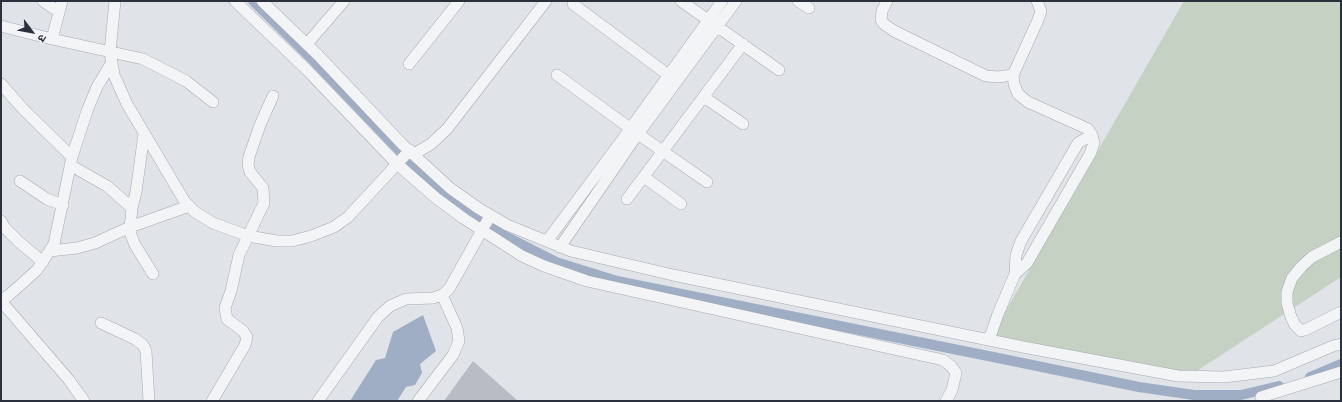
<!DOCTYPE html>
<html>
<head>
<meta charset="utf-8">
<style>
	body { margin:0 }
	#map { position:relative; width:1342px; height:402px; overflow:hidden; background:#e0e3e8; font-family:Cabin,"Noto Sans Devanagari",sans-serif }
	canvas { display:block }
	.frame { position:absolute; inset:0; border:2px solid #2b303d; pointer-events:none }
	.north { position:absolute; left:12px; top:12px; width:40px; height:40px; -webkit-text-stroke:3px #f0f2f5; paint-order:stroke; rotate:122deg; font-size:11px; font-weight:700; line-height:16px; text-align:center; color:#2b303d }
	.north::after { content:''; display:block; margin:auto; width:14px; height:18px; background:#2b303d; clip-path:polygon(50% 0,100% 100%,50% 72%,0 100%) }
</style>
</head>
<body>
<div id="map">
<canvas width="1342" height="402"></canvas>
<div class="frame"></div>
<div class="north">उ</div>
</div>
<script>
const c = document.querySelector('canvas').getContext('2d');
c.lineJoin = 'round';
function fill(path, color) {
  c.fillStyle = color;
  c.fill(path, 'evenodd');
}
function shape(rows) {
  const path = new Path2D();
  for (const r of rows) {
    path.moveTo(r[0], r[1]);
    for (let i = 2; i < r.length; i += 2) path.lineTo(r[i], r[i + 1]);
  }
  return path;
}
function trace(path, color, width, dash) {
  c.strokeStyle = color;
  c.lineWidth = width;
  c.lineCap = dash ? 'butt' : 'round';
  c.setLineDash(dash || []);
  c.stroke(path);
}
fill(shape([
	[1184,1,1341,1,1341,277,1189,376,989,340]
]), '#c5d1c2');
fill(shape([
	[423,315,436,351,420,364,422,373,415,385,406,387,397,401,350,401,376,360,385,358,393,332]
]), '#9faec4');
trace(shape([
	[253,1,313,60,401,152,433,183,479,220,503,235,556,262,617,281,1003,359,1139,387,1194,395,1241,395,1279,386],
	[1310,377,1341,364]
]), '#9faec4', 10);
fill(shape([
	[473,361,518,401,444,401]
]), '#b8bcc4');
const minor = shape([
	[43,1,59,12],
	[115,1,110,52,114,75,127,104,185,202,195,212,213,223,248,236,277,241,292,241,311,236,334,227,348,217,410,150],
	[235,1,308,71,397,164,436,198,463,218,522,256,544,266,587,281,943,360,951,366,956,373,952,390,946,401],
	[262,1,318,55,403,145,450,188,478,208,507,225,571,251,673,275,1023,347,1178,376,1224,377,1274,371,1333,346,1341,344],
	[681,1,779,70],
	[798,1,809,8],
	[887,1,882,11,881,20,884,24,894,31,986,76,998,77,1013,75],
	[573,4,675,80],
	[1,26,52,39,143,59,186,81,213,102],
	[52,39,62,1],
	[307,44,344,1],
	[409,64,459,1],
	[557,75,638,134,707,182],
	[1,84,23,109,72,157],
	[704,97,743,124],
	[144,134,136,192,132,208,130,227,131,235,135,245,153,274],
	[414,154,431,144,447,129,546,1],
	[70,165,107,186,132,208],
	[644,177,681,204],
	[20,181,47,199,63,205],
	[627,199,743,44],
	[1,221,4,227,19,242,43,262],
	[547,241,625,136,722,1],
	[1341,242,1312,257,1302,266,1292,278,1287,292,1287,303,1291,317,1295,325,1301,331,1305,330,1341,312],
	[560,247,635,138,736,1],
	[50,251,77,248,95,243,130,227,189,206],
	[1015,274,1027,263,1090,154,1094,143,1092,135,1088,129,1028,102,1018,94,1014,84,1013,75,1038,20,1041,11,1037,1],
	[1,300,9,295,37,270,54,244,72,157,87,111,97,87,112,62],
	[1,301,69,380,84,401],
	[101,323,135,339,143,345,146,351,149,401],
	[989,340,998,314,1015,274,1016,255,1021,241,1074,150,1078,143,1092,135],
	[1261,397,1341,372],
	[212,401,245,345,247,337,243,331,227,319,225,308,231,291,239,255,264,203,263,188,250,172,248,165,249,157,260,125,273,96],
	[318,401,378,317,390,306,406,299,433,298,442,295,449,289,490,216],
	[418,401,453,355,459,341,457,328,442,295]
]);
trace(minor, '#a6aab1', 12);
trace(minor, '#f2f4f6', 11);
</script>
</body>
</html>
